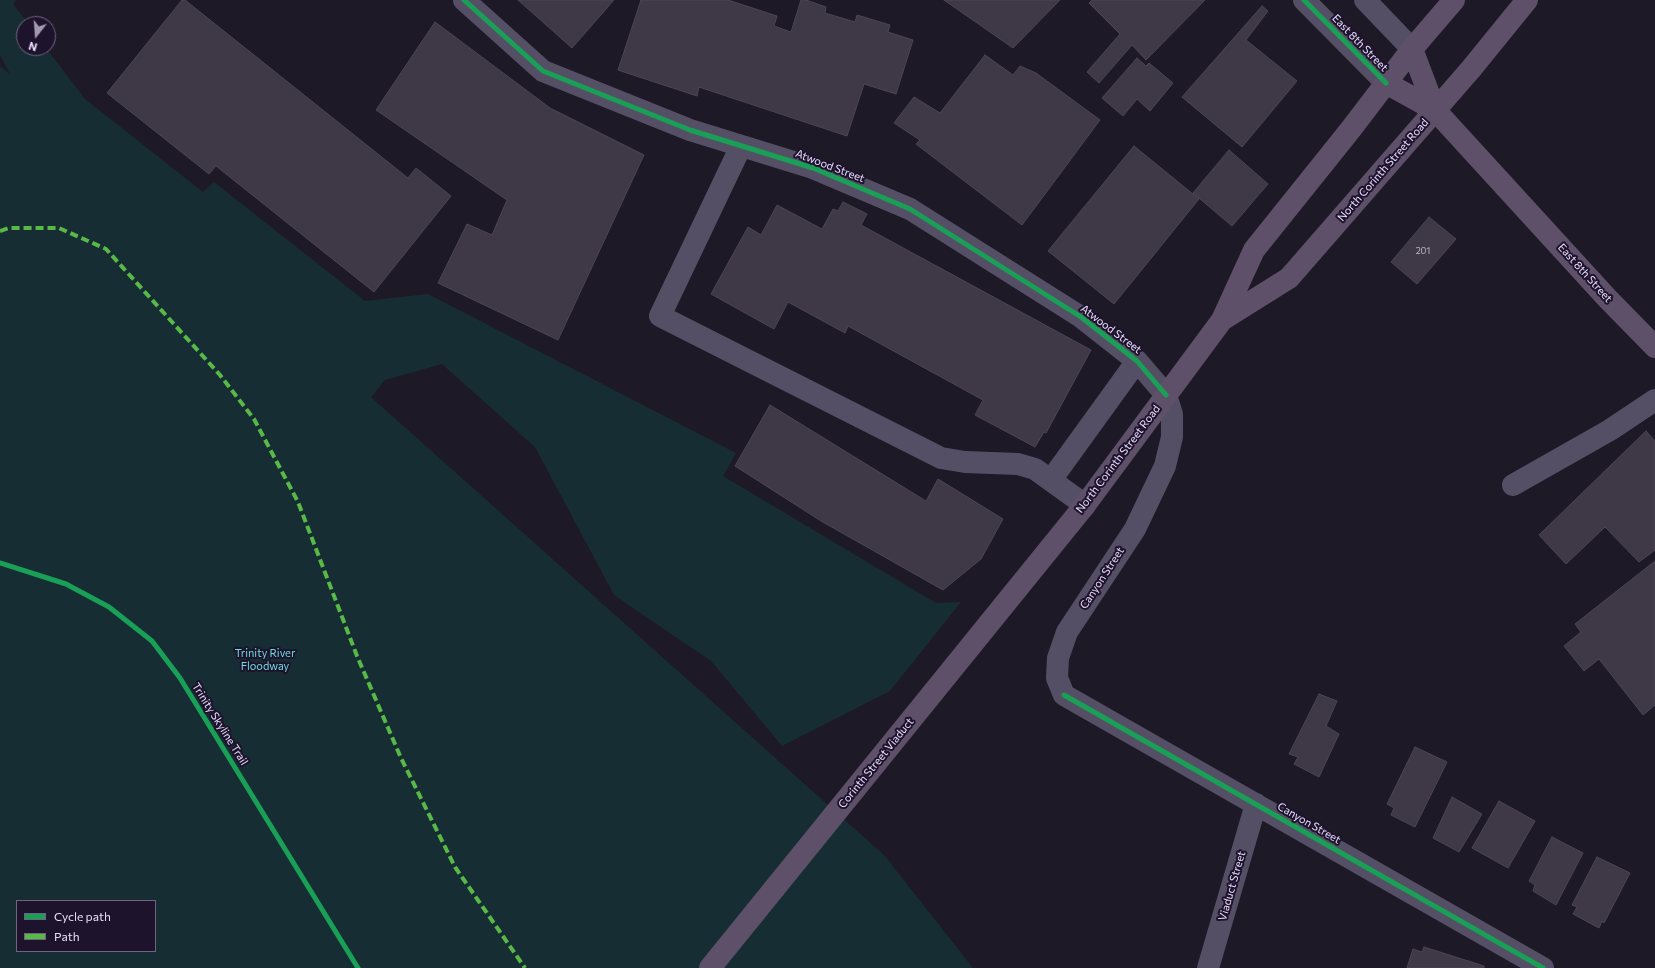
<!DOCTYPE html>
<html>
<head>
<meta charset="utf-8">
<style>
	body { margin:0 }
	#map { position:relative; width:1655px; height:968px; overflow:hidden; background:#1e1926; font-family:Commissioner,sans-serif }
	canvas { display:block }
	.legend { position:absolute; left:16px; top:900px; width:140px; height:52px; box-sizing:border-box; background:#1d132c; border:1px solid #6f6580; margin:0; padding:5px 7px; list-style:none; font-size:12px; color:#eadffe }
	.legend li { display:flex; align-items:center; gap:8px; height:20px }
	.legend b { width:20px; border:1px solid #6f6580 }
	.north { position:absolute; left:16px; top:16px; width:40px; height:40px; box-sizing:border-box; background:#1d132c; border:1px solid #6f6580; border-radius:50%; rotate:197deg; font-size:11px; font-weight:700; line-height:16px; text-align:center; color:#eadffe }
	.north::after { content:''; display:block; margin:auto; width:14px; height:18px; background:#a39ab2; clip-path:polygon(50% 0,100% 100%,50% 72%,0 100%) }
</style>
</head>
<body>
<div id="map">
<canvas width="1655" height="968"></canvas>
<ul class="legend">
<li><b style="height:5px;background:#1a9f57"></b>Cycle path</li>
<li><b style="height:5px;background:#58b947"></b>Path</li>
</ul>
<div class="north">N</div>
</div>
<script>
const c = document.querySelector('canvas').getContext('2d');
c.lineJoin = 'round';
function fill(path, color) {
  c.fillStyle = color;
  c.fill(path, 'evenodd');
}
function shape(rows) {
  const path = new Path2D();
  for (const r of rows) {
    path.moveTo(r[0], r[1]);
    for (let i = 2; i < r.length; i += 2) path.lineTo(r[i], r[i + 1]);
  }
  return path;
}
function trace(path, color, width, dash) {
  c.strokeStyle = color;
  c.lineWidth = width;
  c.lineCap = dash ? 'butt' : 'round';
  c.setLineDash(dash || []);
  c.stroke(path);
}
function write(font, color, halo, rows, align = 'center') {
  c.font = font + ' Commissioner,sans-serif';
  c.lineWidth = 4;
  c.setLineDash([]);
  c.textBaseline = 'middle';
  c.strokeStyle = halo;
  c.fillStyle = color;
  for (const [text, x, y, turn = 0] of rows) {
    c.save();
    c.translate(x, y);
    c.rotate((+turn || 0) * Math.PI / 180);
    c.textAlign = isNaN(turn) ? turn : align;
    if (halo) c.strokeText(text, 0, 0);
    c.fillText(text, 0, 0);
    c.restore();
  }
}
fill(shape([
	[0,0,16,0,13,4,29,24,24,24,24,48,46,48,85,99,203,192,214,182,365,301,428,294,736,453,723,476,936,603,961,602,890,691,782,746,711,661,614,595,535,447,442,364,385,380,371,397,884,855,973,968,0,968,0,66,10,74,0,55],
	[17,901,155,901,155,951,17,951]
]), '#172d34');
const building = shape([
	[182,0,185,0,408,178,416,168,451,196,374,292,216,166,209,174,107,93,182,0],
	[518,0,614,0,572,48,518,0],
	[641,0,728,0,777,16,774,26,791,32,801,0,806,0,826,7,825,13,855,22,857,15,890,25,888,32,913,40,896,94,864,84,847,136,699,87,697,96,618,70,641,0],
	[944,0,1060,0,1013,48,944,0],
	[1092,0,1205,0,1146,60,1132,45,1099,83,1087,72,1120,34,1089,3,1092,0],
	[1262,6,1268,11,1246,40,1297,81,1242,147,1182,97,1262,6],
	[435,22,550,108,644,155,558,340,438,283,467,224,492,235,507,200,376,110,435,22],
	[985,55,1013,75,1020,66,1036,73,1100,120,1022,225,916,144,920,140,894,123,914,97,940,113,985,55],
	[1137,58,1146,66,1149,63,1173,83,1150,111,1137,99,1123,116,1102,98,1137,58],
	[1134,146,1199,199,1114,304,1048,251,1134,146],
	[1229,150,1268,184,1232,226,1193,193,1229,150],
	[843,202,867,214,861,225,1091,350,1046,433,1044,432,1035,447,975,415,983,400,848,326,845,333,788,302,774,329,711,294,748,227,761,235,777,205,822,229,833,209,838,211,843,202],
	[1429,217,1456,239,1417,284,1391,262,1429,217],
	[770,405,926,501,938,479,1003,519,981,559,943,590,821,521,735,466,770,405],
	[1646,431,1655,441,1655,550,1639,562,1605,527,1566,564,1539,535,1646,431],
	[1655,561,1655,705,1643,715,1599,659,1584,671,1564,646,1581,632,1575,624,1655,561],
	[1319,694,1337,701,1326,726,1339,734,1319,777,1294,764,1298,757,1289,754,1319,694],
	[1415,747,1447,762,1415,827,1391,815,1394,808,1387,804,1415,747],
	[1452,797,1482,814,1459,852,1433,838,1452,797],
	[1499,801,1535,821,1508,868,1472,848,1499,801],
	[1552,837,1583,853,1556,905,1533,891,1535,885,1529,881,1552,837],
	[1597,857,1630,873,1604,923,1602,921,1599,928,1573,914,1577,907,1572,905,1597,857],
	[1424,947,1484,966,1484,968,1407,968,1413,949,1422,952,1424,947]
]);
fill(building, '#3e3847');
trace(building, '#4d4459', 1);
trace(shape([
	[464,0,543,71,690,130,813,168,910,209,1081,317,1137,361,1166,395,1172,414,1172,437,1165,466,1135,529,1067,632,1058,658,1057,678,1064,695,1543,968],
	[1304,0,1386,83],
	[1365,0,1412,49],
	[741,146,660,316,941,458,965,462,1018,464,1035,469,1085,505],
	[1051,480,1137,361],
	[1513,485,1610,430,1655,400],
	[1208,968,1256,804]
]), '#554f66', 22);
trace(shape([
	[1412,49,1435,110],
	[1386,83,1435,110,1607,298,1655,347],
	[1222,320,1289,278,1471,69,1527,0],
	[710,968,1085,505,1222,320,1254,250,1351,129,1412,49,1454,0]
]), '#5f506a', 22);
trace(shape([
	[0,231,9,228,59,228,106,249,220,375,254,419,298,502,357,656,401,758,455,867,525,968]
]), '#58b947', 4, [8, 4]);
trace(shape([
	[464,0,543,71,690,130,813,168,910,209,1081,317,1137,361,1166,395],
	[1304,0,1386,83],
	[0,563,66,584,109,607,152,641,180,678,358,968],
	[1064,695,1543,968]
]), '#1a9f57', 5);
write('9px', '#bfb5d0', null, [
	["201",1423,251]
]);
write('11px', '#eadffe', '#1d132c', [
	["East 8th Street",1360,43,46],
	["Atwood Street",830,166,21],
	["North Corinth Street Road",1383,170,-49],
	["East 8th Street",1585,273,48],
	["Atwood Street",1111,329,37],
	["North Corinth Street Road",1118,459,-53],
	["Canyon Street",1102,578,-57],
	["Trinity Skyline Trail",220,724,58],
	["Corinth Street Viaduct",876,763,-51],
	["Canyon Street",1309,823,30],
	["Viaduct Street",1232,886,-74]
]);
write('11px', '#6cdddb', '#1d132c', [
	["Trinity River",265,653],
	["Floodway",265,666]
]);
</script>
</body>
</html>
